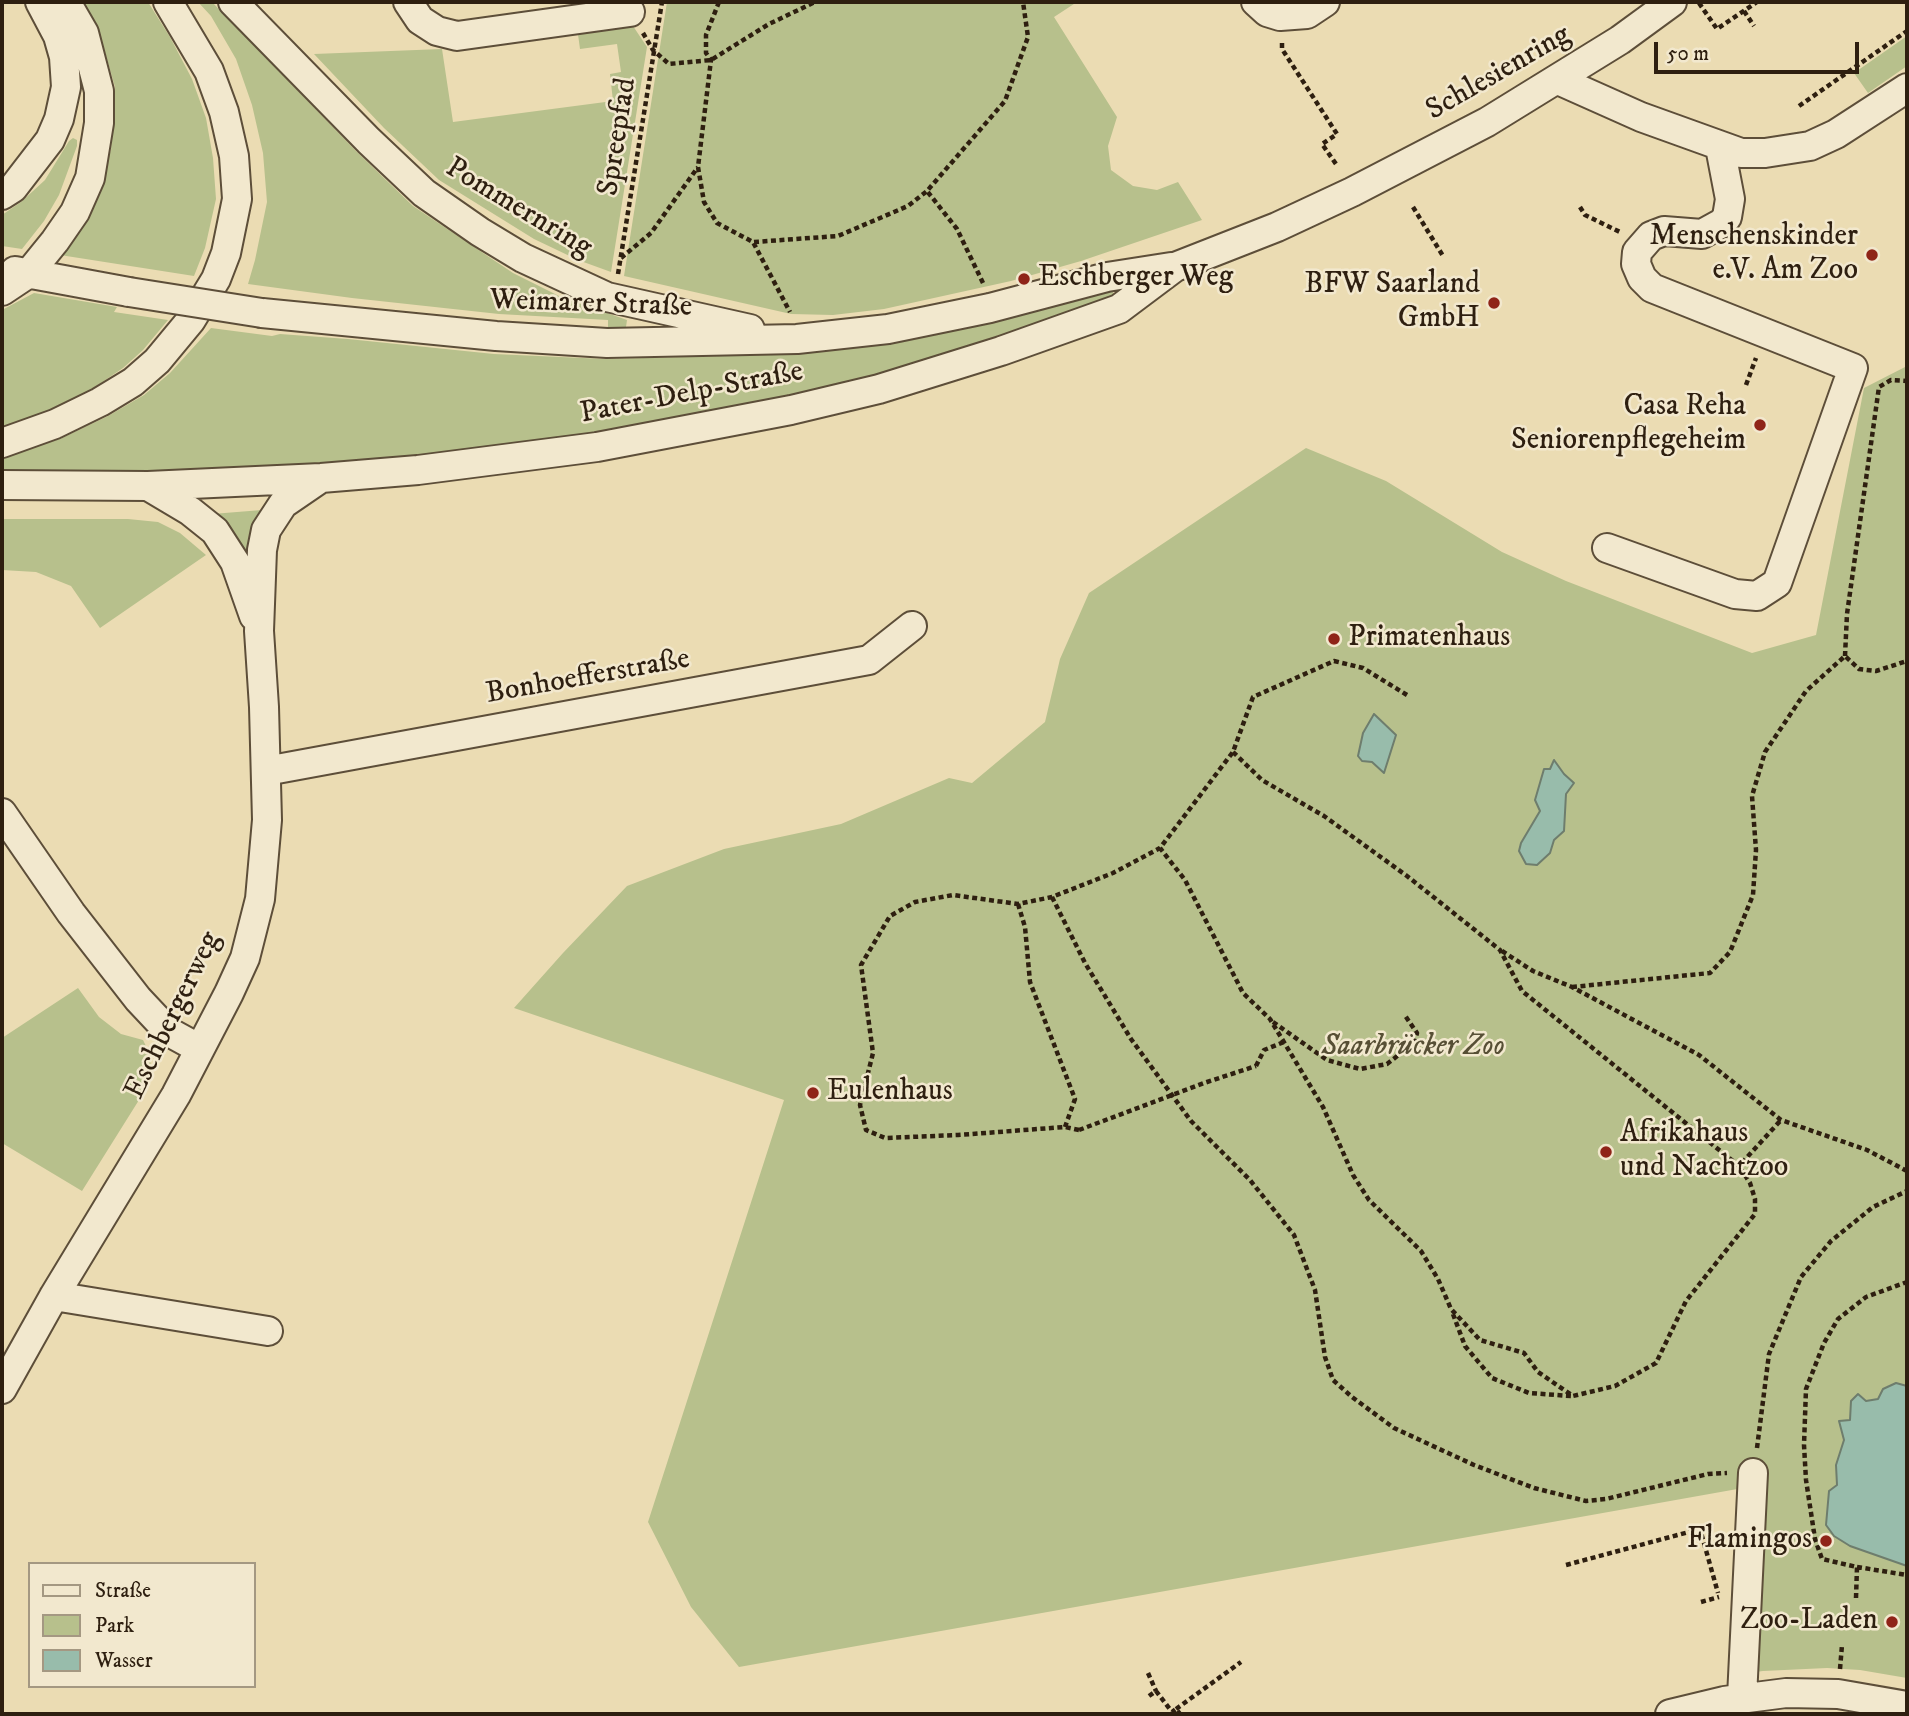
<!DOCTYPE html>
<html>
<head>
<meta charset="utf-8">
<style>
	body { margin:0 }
	#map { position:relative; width:1909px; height:1716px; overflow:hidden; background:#ebdcb3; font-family:"IM FELL DW Pica",serif }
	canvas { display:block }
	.frame { position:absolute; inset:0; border:4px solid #2e1f10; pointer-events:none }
	.legend { position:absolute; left:28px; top:1562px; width:228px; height:126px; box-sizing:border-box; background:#f2e8ce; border:2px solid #a49882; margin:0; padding:9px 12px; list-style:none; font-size:21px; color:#2e1f10 }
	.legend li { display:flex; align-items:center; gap:14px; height:35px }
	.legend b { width:35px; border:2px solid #a49882 }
	.scale { position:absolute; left:1654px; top:42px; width:205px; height:32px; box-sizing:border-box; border:4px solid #2e1f10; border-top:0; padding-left:9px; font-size:21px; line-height:24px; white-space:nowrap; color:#2e1f10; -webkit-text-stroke:5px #f2e8ce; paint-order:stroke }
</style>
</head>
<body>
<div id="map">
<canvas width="1909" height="1716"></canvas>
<div class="frame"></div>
<ul class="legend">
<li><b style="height:9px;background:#f2e8ce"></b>Straße</li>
<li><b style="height:19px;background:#b7c08c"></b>Park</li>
<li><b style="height:19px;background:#98bcab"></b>Wasser</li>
</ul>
<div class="scale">50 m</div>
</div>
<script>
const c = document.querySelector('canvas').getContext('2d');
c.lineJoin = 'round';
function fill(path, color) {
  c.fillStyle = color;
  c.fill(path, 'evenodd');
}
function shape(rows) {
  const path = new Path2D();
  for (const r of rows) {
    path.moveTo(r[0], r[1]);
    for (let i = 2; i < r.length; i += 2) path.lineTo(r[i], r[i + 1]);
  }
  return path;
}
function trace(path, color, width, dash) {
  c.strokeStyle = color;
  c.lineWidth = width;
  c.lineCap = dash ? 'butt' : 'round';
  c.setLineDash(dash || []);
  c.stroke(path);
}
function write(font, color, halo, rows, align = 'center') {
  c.font = font + ' "IM FELL DW Pica",serif';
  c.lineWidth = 5;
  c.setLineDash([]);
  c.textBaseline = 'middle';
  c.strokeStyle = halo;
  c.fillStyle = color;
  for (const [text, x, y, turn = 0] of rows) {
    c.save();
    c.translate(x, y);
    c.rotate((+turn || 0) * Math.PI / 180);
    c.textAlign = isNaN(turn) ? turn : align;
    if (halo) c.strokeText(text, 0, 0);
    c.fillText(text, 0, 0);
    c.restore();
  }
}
fill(shape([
	[83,2,148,2,170,37,192,79,206,118,213,158,216,199,205,248,194,276,60,255,102,182,111,149,115,87,98,28],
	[198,2,212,2,356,151,413,206,513,273,559,296,627,320,626,327,608,327,608,320,499,314,352,298,248,284,255,260,267,202,263,153,252,105,236,59,211,16],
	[667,2,1077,2,1054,17,1117,117,1108,146,1111,170,1133,186,1157,190,1178,182,1202,220,1081,261,1011,281,884,309,833,315,791,314,624,276],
	[629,20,647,47,611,272,578,260,534,239,439,180,384,128,314,54,442,49,453,122,613,101,610,74,621,72,617,44,580,49,577,27],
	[1907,36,1907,66,1868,93,1854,73],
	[73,138,77,140,77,146,59,195,44,221,22,249,2,246,2,215,21,202,45,180,69,141],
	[1112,290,1115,298,997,339,832,387,595,432,416,455,238,469,115,477,2,475,2,458,62,438,108,416,144,395,170,373,211,328,272,336,280,334,348,339,494,354,605,359,759,355,891,343,993,322],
	[34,293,117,307,114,312,168,320,143,350,123,368,92,389,49,410,2,428,2,310],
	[1907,366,1907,1678,1860,1670,1827,1668,1763,1671,1733,1675,1743,1488,739,1667,691,1607,648,1522,784,1100,514,1008,563,953,627,886,724,849,841,824,949,778,972,783,1045,722,1060,659,1089,593,1306,448,1386,481,1502,552,1566,581,1752,653,1816,635,1864,388],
	[262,510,256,525,253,559,245,560,212,514],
	[2,519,128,519,158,522,180,533,206,555,100,628,71,586,36,572,2,570],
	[78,988,99,1017,121,1034,143,1040,150,1054,151,1075,144,1092,82,1191,2,1143,2,1038]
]), '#b7c08c');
const water = shape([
	[1374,714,1396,735,1384,773,1372,762,1362,761,1358,756,1363,733,1374,714],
	[1554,760,1564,774,1574,783,1566,794,1564,831,1554,840,1550,853,1537,865,1526,864,1519,851,1521,843,1540,811,1535,800,1544,769,1550,769,1554,760],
	[1896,1383,1907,1386,1907,1566,1850,1546,1834,1536,1826,1525,1829,1491,1837,1485,1836,1465,1844,1440,1839,1421,1850,1420,1851,1401,1858,1394,1866,1401,1878,1399,1883,1389,1896,1383]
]);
fill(water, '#98bcab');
trace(water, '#6e7d6d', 2);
const minor = shape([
	[233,2,369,141,424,193,480,232,523,258,607,297,750,329],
	[408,2,420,20,437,31,457,36,630,12],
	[1256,2,1267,12,1280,16,1307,14,1325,2],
	[1558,80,1641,117,1741,153,1765,153,1810,146,1836,134,1907,88],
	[2,195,13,188,50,140,59,119,66,87,64,57,58,36,40,2],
	[15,271,129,292],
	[2,291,29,273,55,241,75,212,90,178,99,123,99,91,84,33,66,2],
	[262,313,496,336,607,343,797,339,888,329,990,308,1107,277,1171,267],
	[2,443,55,424,100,402,133,382,157,361,191,320,216,279,226,253,237,199,234,156,224,112,209,71,168,2],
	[2,485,148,486,321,478,418,470,597,447,791,410,879,389,1001,351,1119,309,1175,267,1277,227,1352,192,1487,122,1620,40,1672,2],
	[148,486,190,511,215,531,235,562,254,616],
	[1607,548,1735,594,1757,596,1777,583,1853,368,1652,288,1642,278,1636,264,1637,252,1651,236,1664,231,1702,234,1722,223,1727,217,1730,199,1720,147],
	[266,771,869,660,912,626],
	[2,813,71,913,138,999,169,1032,200,1049],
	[54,1296,268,1331],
	[2,1389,54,1296,176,1095,229,993,245,958,260,899,267,820,264,707,259,631,262,550,266,530,283,504,321,478],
	[1742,1697,1753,1473],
	[1670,1714,1724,1701,1786,1693,1838,1694,1907,1706]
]);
trace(minor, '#5d4e39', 32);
trace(shape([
	[719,2,706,35,706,53,711,60,698,167,704,202,717,223,753,242,790,312],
	[1699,3,1717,29,1757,2],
	[1744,11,1754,26],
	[643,33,653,50,669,64,711,60,769,24,815,2],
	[1282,43,1282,49,1337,134,1322,144,1336,164],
	[1799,106,1907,31],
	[1413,207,1443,256],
	[1580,207,1585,215,1620,232],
	[754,242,838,236,908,206,927,191],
	[621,258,651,233,698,167],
	[618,274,662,2],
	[983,283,957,229,927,191,1005,101,1028,37,1023,2],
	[1746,385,1756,358],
	[1845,656,1847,614,1879,387,1891,380,1907,381],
	[1407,695,1363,668,1334,661,1253,697,1233,752,1160,848,1185,880,1243,993,1270,1019,1323,1107,1353,1175,1369,1200,1421,1251,1438,1279,1451,1309,1480,1340,1524,1353,1538,1372,1573,1396,1615,1386,1656,1363,1686,1301,1755,1214,1755,1199,1750,1183,1739,1166],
	[1233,752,1262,780,1324,816,1407,876,1500,950,1522,991,1739,1166,1781,1120],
	[1052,897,1085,963,1131,1039,1191,1121,1250,1180,1294,1235,1315,1290,1325,1357,1333,1380,1352,1397,1394,1428,1474,1465,1534,1488,1586,1501,1606,1499,1708,1474,1727,1473],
	[1018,904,1025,927,1030,982,1075,1099,1065,1127],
	[1502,951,1533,971,1572,987,1699,1055,1781,1120,1867,1150,1907,1171],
	[1572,987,1710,973,1730,952,1753,895,1756,850,1752,796,1765,752,1806,691,1845,656,1859,669,1876,671,1907,661],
	[1273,1022,1327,1060,1360,1069,1387,1064,1414,1043,1417,1033,1404,1014],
	[1256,1066,1264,1050,1284,1042],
	[1079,1130,1065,1127,958,1135,885,1138,866,1130,860,1105,873,1053,861,965,890,916,915,902,953,895,1018,904,1052,897,1113,873,1160,848],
	[1453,1314,1465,1346,1492,1378,1529,1393,1571,1396],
	[1757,1448,1769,1354,1801,1277,1831,1241,1873,1207,1907,1191],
	[1566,1565,1700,1529,1718,1593],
	[1857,1567,1907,1575],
	[1856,1598,1857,1567,1822,1559,1815,1539,1806,1480,1804,1445,1806,1389,1824,1343,1838,1319,1866,1297,1907,1282],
	[1701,1602,1719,1597],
	[1840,1669,1842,1645],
	[1148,1673,1156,1691],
	[1149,1696,1156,1691,1172,1712,1176,1709,1180,1714],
	[1176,1709,1241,1662]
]), '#2e1f10', 4.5, [5, 3.5]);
trace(minor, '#f2e8ce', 28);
const minorBridge = shape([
	[129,292,262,313]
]);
trace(minorBridge, '#5d4e39', 32, []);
trace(shape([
	[1079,1130,1204,1083,1256,1066]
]), '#2e1f10', 4.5, [5, 3.5]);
trace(minorBridge, '#f2e8ce', 28);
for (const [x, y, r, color] of [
	[1872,255,7,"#8f2418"],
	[1024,279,7,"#8f2418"],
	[1494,303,7,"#8f2418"],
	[1760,425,7,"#8f2418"],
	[1334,639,7,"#8f2418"],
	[813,1093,7,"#8f2418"],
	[1606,1152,7,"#8f2418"],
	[1826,1541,7,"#8f2418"],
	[1892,1622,7,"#8f2418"]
]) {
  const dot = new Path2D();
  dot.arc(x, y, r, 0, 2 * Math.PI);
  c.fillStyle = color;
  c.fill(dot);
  trace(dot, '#f2e8ce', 2.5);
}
write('30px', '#2e1f10', '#f2e8ce', [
	["Schlesienring",1499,74,-30],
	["Spreepfad",619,137,-81],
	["Pommernring",518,209,31],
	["Weimarer Straße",591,305,2],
	["Pater-Delp-Straße",692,394,-11],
	["Bonhoefferstraße",588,678,-10],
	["Eschbergerweg",174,1016,-64]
]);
write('30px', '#2e1f10', '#f2e8ce', [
	["Menschenskinder",1858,238],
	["e.V. Am Zoo",1858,272],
	["Eschberger Weg",1038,279,"left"],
	["BFW Saarland",1480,286],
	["GmbH",1480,320],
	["Casa Reha",1746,408],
	["Seniorenpflegeheim",1746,442],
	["Primatenhaus",1348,639,"left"],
	["Eulenhaus",827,1093,"left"],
	["Afrikahaus",1620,1135,"left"],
	["und Nachtzoo",1620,1169,"left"],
	["Flamingos",1812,1541],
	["Zoo-Laden",1878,1622]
], 'right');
write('italic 30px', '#574f35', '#f2e8ce', [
	["Saarbrücker Zoo",1413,1048]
]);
</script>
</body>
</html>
